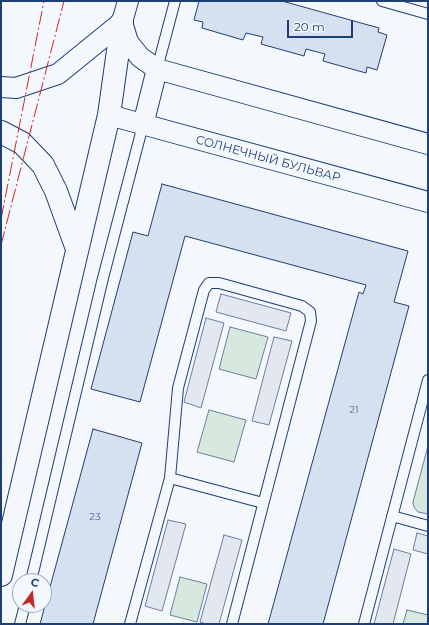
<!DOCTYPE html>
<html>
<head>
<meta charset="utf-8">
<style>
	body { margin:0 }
	#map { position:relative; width:429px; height:625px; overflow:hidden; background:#f4f7fb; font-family:Montserrat,sans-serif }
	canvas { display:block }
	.frame { position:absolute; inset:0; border:2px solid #1d3f73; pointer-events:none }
	.north { position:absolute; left:12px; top:573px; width:40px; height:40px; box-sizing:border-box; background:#f4f7fb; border:1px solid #9eadc5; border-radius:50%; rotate:15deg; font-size:11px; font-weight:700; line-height:16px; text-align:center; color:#1d3f73 }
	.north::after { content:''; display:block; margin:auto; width:14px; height:18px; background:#c62828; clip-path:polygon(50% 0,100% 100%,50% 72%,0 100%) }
	.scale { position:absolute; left:287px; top:20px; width:66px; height:18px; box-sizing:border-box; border:2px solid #1d3f73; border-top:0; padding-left:5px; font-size:12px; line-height:14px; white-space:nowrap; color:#1d3f73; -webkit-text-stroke:3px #f4f7fb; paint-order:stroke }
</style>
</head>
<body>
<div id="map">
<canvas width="429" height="625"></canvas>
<div class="frame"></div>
<div class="north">С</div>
<div class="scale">20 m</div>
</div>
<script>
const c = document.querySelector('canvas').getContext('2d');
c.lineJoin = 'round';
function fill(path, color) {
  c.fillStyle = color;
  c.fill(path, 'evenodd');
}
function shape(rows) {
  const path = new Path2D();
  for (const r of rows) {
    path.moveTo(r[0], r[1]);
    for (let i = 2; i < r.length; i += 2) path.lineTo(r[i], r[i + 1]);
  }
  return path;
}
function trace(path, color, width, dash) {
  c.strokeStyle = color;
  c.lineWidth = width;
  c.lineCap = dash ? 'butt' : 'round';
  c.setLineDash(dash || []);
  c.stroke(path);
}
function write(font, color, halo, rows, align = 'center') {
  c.font = font + ' Montserrat,sans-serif';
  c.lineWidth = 3;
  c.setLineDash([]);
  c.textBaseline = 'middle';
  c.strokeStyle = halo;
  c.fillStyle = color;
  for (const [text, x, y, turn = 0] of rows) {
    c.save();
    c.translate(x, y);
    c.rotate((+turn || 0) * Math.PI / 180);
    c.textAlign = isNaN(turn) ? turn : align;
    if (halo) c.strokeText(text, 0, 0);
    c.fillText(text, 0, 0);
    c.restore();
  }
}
const green = shape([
	[230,327,268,337,256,379,219,369,230,327],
	[209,410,246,420,234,462,197,452,209,410],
	[428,446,428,514,418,512,414,507,413,502,428,446],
	[180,577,207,584,197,622,170,615,180,577],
	[407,610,428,615,428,624,403,624,407,610]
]);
fill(green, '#d7e8df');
trace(green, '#687fa3', 1);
const parking = shape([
	[221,294,291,313,286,331,216,312,221,294],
	[206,318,224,323,201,408,184,402,206,318],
	[274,337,292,341,269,425,252,421,274,337],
	[168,520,186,524,162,611,145,606,168,520],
	[417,533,428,536,428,554,413,550,417,533],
	[224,535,242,540,219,624,206,624,200,622,224,535],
	[394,549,411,554,393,624,374,624,394,549]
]);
fill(parking, '#e3e8f0');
trace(parking, '#687fa3', 1);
const building = shape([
	[199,1,282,1,379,28,378,32,387,35,377,70,367,67,366,73,323,61,325,54,306,49,304,56,261,44,263,37,246,33,243,40,202,28,203,22,194,20,199,1],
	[162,184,408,251,394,302,409,306,323,624,268,624,359,292,363,294,366,285,185,236,140,402,91,389,133,232,148,236,162,184],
	[93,429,142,443,93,624,40,624,93,429]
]);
fill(building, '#d5e0f0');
trace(building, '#1d3f73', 1);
const lane = shape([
	[382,1,428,14],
	[157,69,175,1],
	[170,478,263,503],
	[392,516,428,526],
	[31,581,103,278,143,125],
	[20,624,25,605],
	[130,624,170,478,178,388,204,290,209,283,219,283,302,306,310,312,311,321,232,624],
	[364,624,428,380]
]);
const street = shape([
	[128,1,122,22,128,42,140,57,157,69,428,144],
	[1,87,16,88,58,74,122,22],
	[109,115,428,202],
	[143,125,157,69]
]);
const secondary = shape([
	[1,132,22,143,43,165,56,191,77,249],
	[1,575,109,115,122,22]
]);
trace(lane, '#1d3f73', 12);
trace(street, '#1d3f73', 22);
trace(secondary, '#1d3f73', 24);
trace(lane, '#f4f7fb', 10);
trace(street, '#f4f7fb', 20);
trace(secondary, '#f4f7fb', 22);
trace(shape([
	[1,219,44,1],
	[1,245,64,1]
]), '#c62828', 1, [14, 3, 2, 3]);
write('10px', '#4b6792', null, [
	["21",354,410],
	["23",95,517]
]);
write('12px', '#1d3f73', '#f4f7fb', [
	["СОЛНЕЧНЫЙ БУЛЬВАР",268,159,15]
]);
</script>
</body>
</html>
